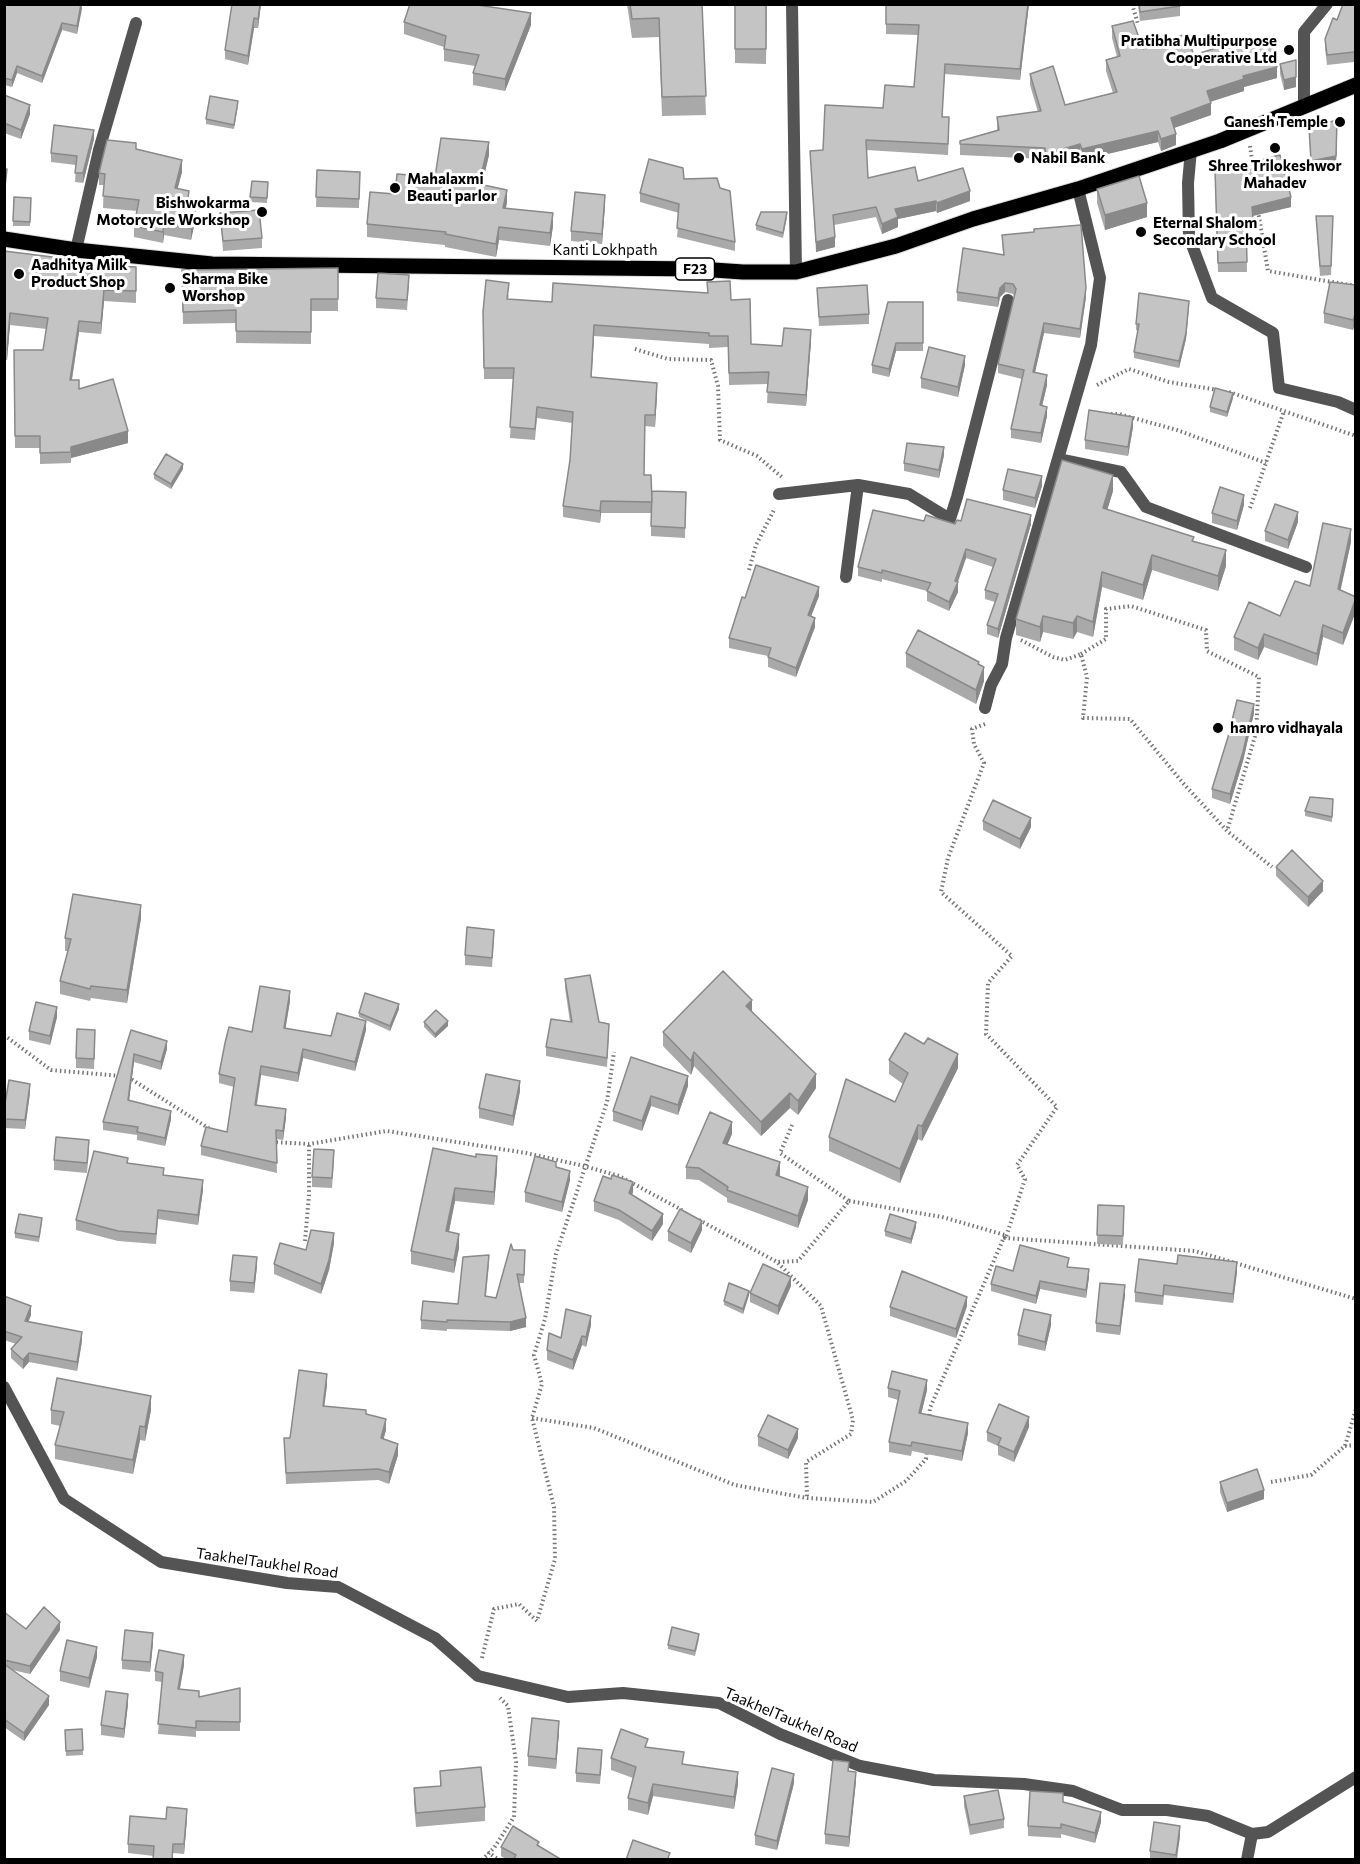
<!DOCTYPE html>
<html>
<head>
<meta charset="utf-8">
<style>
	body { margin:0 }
	#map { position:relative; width:1360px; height:1864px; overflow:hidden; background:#fff; font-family:Commissioner,sans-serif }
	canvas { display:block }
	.frame { position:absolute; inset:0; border:6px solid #000; pointer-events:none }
</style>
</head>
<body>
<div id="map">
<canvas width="1360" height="1864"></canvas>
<div class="frame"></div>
</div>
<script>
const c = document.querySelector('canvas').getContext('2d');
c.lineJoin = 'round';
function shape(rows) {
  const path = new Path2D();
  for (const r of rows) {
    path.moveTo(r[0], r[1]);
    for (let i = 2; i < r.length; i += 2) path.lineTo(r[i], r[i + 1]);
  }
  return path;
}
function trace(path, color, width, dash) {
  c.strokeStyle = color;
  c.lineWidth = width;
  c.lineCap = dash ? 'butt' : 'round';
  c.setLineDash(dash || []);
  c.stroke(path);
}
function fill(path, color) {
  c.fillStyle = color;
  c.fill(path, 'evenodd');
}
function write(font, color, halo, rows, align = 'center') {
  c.font = font + ' Commissioner,sans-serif';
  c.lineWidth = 6;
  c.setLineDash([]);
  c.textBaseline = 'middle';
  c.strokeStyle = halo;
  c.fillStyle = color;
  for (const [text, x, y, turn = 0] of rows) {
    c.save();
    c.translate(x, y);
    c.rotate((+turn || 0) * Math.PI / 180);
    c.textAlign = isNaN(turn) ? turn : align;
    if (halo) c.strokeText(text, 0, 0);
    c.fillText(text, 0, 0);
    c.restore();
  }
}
const primary = shape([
	[4,239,76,250,212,264,699,269,743,272,796,272,896,246,973,219,1078,189,1220,141,1356,85]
]);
trace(primary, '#dbdbdb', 17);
trace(shape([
	[1132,4,1138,24],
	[1250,146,1254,174],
	[1258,211,1268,271,1356,286],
	[635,349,668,359,711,360,718,386,720,440,757,456,783,478],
	[1097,385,1129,369,1169,382,1218,390],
	[1229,392,1356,436],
	[1111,414,1119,414,1177,430,1266,463],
	[1250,508,1284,411],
	[749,570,756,545,775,508],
	[1021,640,1053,657,1065,660,1081,654,1087,677,1083,718,1130,719,1183,783,1227,831,1272,867],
	[1081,654,1106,639,1106,609,1131,606,1206,630,1207,651,1259,677,1256,733,1227,831],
	[985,724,972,729,974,744,984,763,948,858,941,892,1012,956,988,983,986,1034,1057,1107,1017,1165,1025,1179,1006,1237],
	[4,1035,51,1070,121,1076],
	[128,1077,213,1131],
	[272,1142,309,1144,387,1131,526,1153,584,1166,619,1176,682,1210],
	[849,1201,942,1217,1005,1235,1005,1238,1195,1251,1356,1299],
	[699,1220,777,1262,798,1261,849,1201,780,1153,793,1123],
	[305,1241,309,1195,309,1144],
	[778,1263,821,1306,853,1420,851,1434,806,1462,807,1498],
	[532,1418,594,1428,735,1485,807,1498,873,1502,906,1481,926,1459,927,1451],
	[929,1420,930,1408,1005,1235],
	[1345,1446,1356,1445],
	[1271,1482,1311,1475,1345,1446,1356,1409],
	[482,1658,494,1609,519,1604,537,1621,555,1559,554,1507,532,1418,542,1384,534,1355,545,1319,556,1254,607,1102,614,1052],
	[488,1852,499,1860],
	[482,1860,494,1848,514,1817,516,1762,508,1706,500,1698]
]), '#767676', 4, [1.5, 3]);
trace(shape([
	[792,4,796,272],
	[1304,106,1304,32,1327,4],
	[1191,150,1188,183,1189,237,1212,298,1273,333,1279,388,1338,402,1356,410],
	[76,250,99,150,136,23],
	[1058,459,1121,472,1146,507,1306,567],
	[779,494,858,485,909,494,950,519,957,497,1008,300],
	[846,577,858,485],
	[985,708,991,685,1002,664,1006,638,1091,345,1100,278,1078,189],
	[4,1387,64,1499,161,1562,287,1583,338,1587,435,1638,478,1676,568,1697,623,1693,719,1703,780,1734,860,1766,934,1780,1024,1784,1073,1791,1122,1810,1167,1810,1208,1816,1252,1834,1247,1860],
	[1252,1834,1268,1832,1356,1777]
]), '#545454', 12);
trace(primary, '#000', 15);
fill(shape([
	[4,4,82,4,77,34,62,30,42,83,17,73,12,87,4,85],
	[232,4,261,4,258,28,254,28,248,65,225,59,225,50],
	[627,4,702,4,706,115,662,116,659,37,632,38],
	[735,4,767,4,766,64,735,63],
	[886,4,1029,4,1020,80,945,74,942,117,949,128,948,155,866,150,868,178,918,181,970,201,937,213,936,211,898,219,898,227,882,234,876,217,834,225,835,247,816,252,810,151,823,150,914,87,918,35,886,34],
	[1138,4,1180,4,1180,16,1140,21],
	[1356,4,1356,58,1354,62,1327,65,1325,48,1325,39,1337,20],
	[404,22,531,25,505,91,473,85,473,73,475,66,444,61,444,47,404,34],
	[1112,26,1143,49,1194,55,1233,46,1277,78,1244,87,1244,91,1211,101,1211,115,1174,128,1176,145,1161,151,1158,142,1082,160,1080,155,1046,165,1045,159,960,155,960,141,997,130,997,117,1038,112,1030,85,1030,74,1065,105,1113,93,1106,71,1106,60,1117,57,1112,38],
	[1280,64,1296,87,1284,90,1280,74],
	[4,95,30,114,21,139,4,133],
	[238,106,234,129,206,124,206,119],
	[1309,128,1337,130,1336,165,1311,171],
	[94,139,83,183,75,182,76,165,51,162,51,153],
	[136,149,182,172,177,189,189,202,189,205,196,217,191,240,164,235,163,243,134,237,134,226,137,211,103,208,104,185,99,185,99,173],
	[489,155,482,185,507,202,506,208,553,226,550,246,499,240,496,257,445,247,445,245,367,237,367,224,395,194],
	[1260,160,1291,207,1253,216,1253,229,1246,230,1247,272,1218,272,1215,180,1260,169],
	[317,170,360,172,359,208,316,207],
	[684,179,735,242,735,251,677,237,679,213,640,202,640,193],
	[268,182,267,203,250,202,250,197],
	[1097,189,1147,217,1105,230,1097,203],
	[31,198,30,226,13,226,13,221],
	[605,205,602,244,571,241,571,231],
	[220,213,262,238,262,248,223,251],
	[1316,216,1333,226,1331,275,1320,276],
	[787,217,783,238,756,230,756,225],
	[1002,235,1086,297,1080,338,1044,333,1035,372,1047,385,1042,406,1047,416,1041,443,1011,438,1011,429,1022,379,998,373,998,364,1014,296,1013,294,1005,292,1000,297,998,307,957,301,957,292,1003,254],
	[4,251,93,265,136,279,136,303,104,301,101,334,79,332,72,380,79,389,128,443,71,458,71,463,40,464,40,448,15,448,14,350,43,350,47,329,10,325,7,360,4,360],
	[338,268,338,311,311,311,311,344,236,343,236,323,183,324,182,270],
	[409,285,407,310,376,308,376,298],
	[1356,285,1356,321,1353,330,1324,323,1324,313],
	[817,288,869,314,869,324,819,326],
	[509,295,508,299,552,302,731,300,751,344,782,346,811,341,806,406,767,403,768,384,729,385,728,347,709,348,709,344,594,336,591,377,657,394,655,427,645,426,644,475,651,475,652,504,686,492,685,538,651,536,651,513,601,513,600,523,563,517,563,506,570,460,572,423,537,418,535,440,510,438,513,379,484,379,483,312],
	[923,302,923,351,896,351,889,377,872,373,872,365],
	[1189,308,1186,339,1179,368,1134,358,1134,352,1138,331,1136,330,1136,324],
	[965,365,958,397,921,388,921,378],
	[1233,398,1227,417,1210,412,1210,407],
	[1133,427,1128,456,1085,449,1085,440],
	[944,455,939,478,904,471,904,463],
	[183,469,171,489,154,479,154,474],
	[1042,486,1035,508,1003,500,1003,490],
	[1113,491,1107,510,1194,541,1226,566,1218,591,1152,570,1143,600,1102,587,1093,637,1077,632,1073,639,1043,632,1040,642,1016,635,1016,619],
	[1244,505,1237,530,1212,523,1212,513],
	[924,521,955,524,961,521,1031,524,998,638,987,634,987,625,995,602,985,599,985,590,993,567,966,558,958,582,958,592,949,611,927,601,927,591,882,579,882,582,858,576,858,567],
	[1298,522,1288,549,1265,541,1265,531],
	[1351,542,1340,590,1356,597,1356,611,1343,645,1323,637,1317,666,1264,647,1258,660,1234,650,1234,637,1280,616],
	[819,596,811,616,815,627,796,677,768,667,768,656,729,648,729,638,745,598],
	[906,653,979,664,984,681,976,704,906,667],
	[1254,713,1243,761,1230,804,1212,798,1212,789],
	[1333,799,1332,822,1305,816,1305,811],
	[983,821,1031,827,1020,849,983,830],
	[1276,867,1323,891,1308,907,1276,876],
	[141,918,127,1003,91,998,90,1001,60,994,60,981,68,951,65,951,65,938],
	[494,939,492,967,465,965,465,955],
	[565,979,599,1022,609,1032,607,1067,546,1056,546,1047,570,1022,565,988],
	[290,1001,285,1029,331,1036,366,1030,355,1071,303,1058,298,1082,261,1075,257,1105,286,1118,283,1140,276,1139,277,1173,201,1155,201,1146,227,1132,234,1087,219,1083,219,1074,252,1032],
	[399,1009,390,1031,359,1017,359,1013],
	[752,1012,816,1088,798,1115,790,1108,761,1136,694,1066,691,1075,663,1046,663,1032],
	[57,1017,50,1045,29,1040,29,1031],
	[424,1022,448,1026,435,1038,424,1027],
	[131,1030,167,1049,161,1070,134,1062,129,1101,171,1119,165,1146,137,1140,137,1135,103,1130,103,1122],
	[95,1040,94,1069,76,1068,76,1058],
	[631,1057,688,1086,678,1115,651,1106,642,1131,613,1121,613,1111],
	[889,1060,958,1068,922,1141,918,1139,900,1183,829,1151,829,1137,895,1102,903,1084,889,1074],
	[520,1091,513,1126,479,1118,479,1108],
	[30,1093,25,1129,4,1128,4,1109],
	[732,1134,727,1144,780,1174,780,1177,808,1200,798,1228,727,1202,727,1198,699,1180,686,1179,686,1167],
	[433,1148,497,1170,494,1205,455,1201,449,1232,459,1248,454,1273,411,1264,411,1251],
	[89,1150,87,1173,54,1170,54,1160],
	[334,1160,332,1188,312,1187,312,1177],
	[128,1163,164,1175,203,1190,198,1225,158,1219,156,1244,118,1241,76,1230,76,1220],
	[556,1167,570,1180,562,1212,525,1202,525,1192],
	[633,1192,632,1195,663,1224,652,1241,619,1220,594,1211,594,1201],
	[1098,1205,1124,1216,1123,1245,1097,1244],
	[42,1223,39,1242,15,1238,15,1233],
	[916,1227,911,1244,885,1236,885,1231],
	[702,1230,691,1253,668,1241,668,1231],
	[334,1243,329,1270,321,1294,274,1274,274,1264,306,1250],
	[513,1250,525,1250,524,1283,519,1283,526,1327,510,1331,447,1329,447,1331,421,1329,421,1320,458,1304,489,1264,486,1296,496,1298],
	[1139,1259,1237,1272,1233,1303,1164,1295,1163,1305,1135,1302,1135,1292],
	[257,1266,254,1293,230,1291,230,1281],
	[1013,1271,1089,1277,1086,1298,1040,1289,1036,1304,991,1291,991,1284],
	[791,1286,778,1315,750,1302,750,1293],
	[749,1295,743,1314,724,1305,724,1301],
	[1125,1295,1120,1335,1096,1332,1096,1323],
	[4,1296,31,1315,28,1322,82,1341,77,1371,29,1362,23,1369,11,1358,11,1349,16,1344,4,1340],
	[967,1306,956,1338,890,1316,890,1307],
	[591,1325,586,1347,582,1345,573,1370,547,1360,547,1350,561,1338],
	[1051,1325,1045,1351,1018,1345,1018,1335],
	[327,1385,324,1406,366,1414,386,1430,383,1439,398,1455,389,1484,378,1480,286,1484,284,1438,290,1438],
	[888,1388,927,1390,921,1414,968,1433,962,1461,912,1451,911,1456,889,1452,889,1442,898,1400,888,1397],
	[51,1410,151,1410,145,1441,140,1440,133,1474,55,1459,55,1445,60,1426,51,1424],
	[1029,1427,1014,1462,998,1455,998,1446,987,1441,987,1432],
	[758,1436,798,1438,788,1459,758,1446],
	[1220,1482,1264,1499,1227,1512,1220,1492],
	[4,1612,26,1629,60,1630,30,1674,12,1670,49,1705,24,1741,4,1727],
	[699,1639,695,1656,668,1649,668,1645],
	[153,1643,150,1672,122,1669,122,1660],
	[97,1657,89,1688,60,1681,60,1671],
	[184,1665,180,1689,199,1697,240,1688,240,1731,196,1731,196,1737,158,1734,162,1682,155,1681,155,1671],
	[128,1704,124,1738,101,1735,101,1725],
	[82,1729,83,1755,66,1756,65,1730],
	[559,1731,556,1769,528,1766,528,1756],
	[648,1747,684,1764,738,1784,734,1809,653,1796,648,1815,628,1810,628,1798,633,1778,611,1770,611,1758],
	[602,1760,600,1784,576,1782,576,1773],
	[440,1771,485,1807,485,1821,416,1827,414,1803,414,1788,440,1786],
	[849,1771,856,1781,849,1847,825,1844,825,1834],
	[794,1783,777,1850,755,1845,755,1835],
	[964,1796,1004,1819,1004,1828,970,1835,964,1806],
	[1063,1802,1101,1822,1095,1843,1061,1834,1061,1838,1028,1836,1028,1826],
	[187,1818,184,1854,173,1853,173,1860,153,1860,154,1856,128,1853,128,1844,166,1819],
	[1180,1836,1177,1860,1150,1860,1150,1851],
	[539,1846,562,1860,507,1860,501,1856,501,1847]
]), '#a9a9a9');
fill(shape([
	[81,4,82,9,77,34,77,26],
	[260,4,261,4,258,28,258,19],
	[1028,4,1029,4,1020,80,1020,69],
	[531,13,531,25,505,91,505,79],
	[254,18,254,28,248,65,248,56],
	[62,23,62,30,42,83,42,76],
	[1356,48,1356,58,1354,62,1354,52],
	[17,66,17,73,12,87,12,80],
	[1277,67,1277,78,1244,87,1244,91,1207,103,1207,91,1243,76],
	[1296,77,1296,87,1284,90,1284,80],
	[1211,103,1211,115,1171,129,1171,118],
	[30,105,30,114,21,139,21,130],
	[94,130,94,139,83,183,83,173],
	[1337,130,1336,165,1311,171,1311,161],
	[1158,131,1158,142,1082,160,1082,149],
	[1176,134,1176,145,1161,151,1161,139],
	[489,142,489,155,479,197,479,184],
	[1080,144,1080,155,1046,165,1046,154],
	[182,160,182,172,175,199,175,188],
	[507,190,507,202,503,220,503,208],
	[970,191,970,201,937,213,937,203],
	[605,195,605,205,602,244,602,234],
	[1291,197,1291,207,1252,216,1252,207],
	[936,201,936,211,898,219,898,227,882,234,882,224,895,209],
	[1147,203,1147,217,1105,230,1105,215],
	[196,206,196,217,191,240,191,228],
	[553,213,553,226,550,246,550,233],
	[164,223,164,235,163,243,163,232],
	[499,227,499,240,496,257,496,244],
	[835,237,835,247,816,252,816,242],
	[1005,283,1005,292,1000,297,998,307,998,298,1000,288],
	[1086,288,1086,297,1080,338,1080,329],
	[104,290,104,301,101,334,101,323],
	[1189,301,1186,339,1179,368,1179,361],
	[1356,312,1356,321,1353,330,1353,320],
	[10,313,10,325,7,360,7,349],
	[79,321,79,332,70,391,70,380],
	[1044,323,1044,333,1033,381,1033,372],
	[594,325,594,336,591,389,591,377],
	[811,330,811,341,806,406,806,395],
	[896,343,896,351,889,377,889,369],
	[965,356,965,365,958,397,958,387],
	[1047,375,1047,385,1040,415,1040,405],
	[657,383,657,394,655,427,655,415],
	[1233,393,1233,398,1227,417,1227,412],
	[1047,407,1047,416,1041,443,1041,433],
	[1133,417,1133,427,1128,456,1128,447],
	[128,431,128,443,71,458,71,447],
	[944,447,944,455,939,478,939,470],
	[183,464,183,469,171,489,171,484],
	[1113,475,1113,491,1103,524,1103,508],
	[1042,476,1042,486,1035,508,1035,498],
	[1244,495,1244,505,1237,530,1237,521],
	[601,501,601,513,600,523,600,511],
	[1298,512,1298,522,1288,549,1288,540],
	[1031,515,1031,524,998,638,998,629],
	[1351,529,1351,542,1338,602,1338,589],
	[966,549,966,558,956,586,958,582,958,592,949,611,949,602],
	[1226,550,1226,566,1218,591,1218,576],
	[1152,555,1152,570,1143,600,1143,585],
	[1102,572,1102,587,1093,637,1093,622],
	[819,587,819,596,808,624,808,615],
	[1356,598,1356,611,1343,645,1343,633],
	[1043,616,1043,632,1040,642,1040,627],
	[1077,616,1077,632,1073,639,1073,623],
	[815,618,815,627,796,677,796,668],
	[1323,625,1323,637,1317,666,1317,654],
	[1264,634,1264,647,1258,660,1258,648],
	[984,667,984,681,976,704,976,690],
	[1254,704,1254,713,1243,761,1230,804,1230,794],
	[1031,818,1031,827,1020,849,1020,839],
	[1323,881,1323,891,1308,907,1308,897],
	[141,905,141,918,127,1003,127,990],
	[290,991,290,1001,284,1038,284,1028],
	[752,1000,752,1014,746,1006],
	[399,1004,399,1009,390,1031,390,1026],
	[57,1007,57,1017,50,1045,50,1036],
	[366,1021,366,1030,355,1071,355,1062],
	[448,1021,448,1026,435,1038,435,1034],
	[167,1041,167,1049,161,1070,161,1062],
	[303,1049,303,1058,298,1082,298,1073],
	[694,1052,694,1066,691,1075,691,1061],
	[134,1054,134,1062,128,1108,128,1100],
	[958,1054,958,1068,922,1141,922,1126],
	[261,1066,261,1075,255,1114,255,1105],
	[816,1074,816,1088,798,1115,798,1101],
	[688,1076,688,1086,678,1115,678,1105],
	[520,1081,520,1091,513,1126,513,1116],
	[30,1084,30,1093,25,1129,25,1120],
	[790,1093,790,1108,761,1136,761,1122],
	[651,1096,651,1106,642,1131,642,1121],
	[286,1109,286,1118,283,1140,283,1131],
	[171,1111,171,1119,165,1146,165,1138],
	[732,1122,732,1134,723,1155,723,1143],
	[918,1125,918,1139,900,1183,900,1169],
	[497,1156,497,1170,494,1205,494,1192],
	[780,1162,780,1174,776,1187,776,1175],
	[570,1171,570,1180,562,1212,562,1202],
	[203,1180,203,1190,198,1225,198,1215],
	[633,1182,633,1192,629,1202,629,1193],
	[808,1187,808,1200,798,1228,798,1216],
	[455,1188,455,1201,446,1245,446,1231],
	[663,1214,663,1224,652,1241,652,1231],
	[702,1221,702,1230,691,1253,691,1243],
	[916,1222,916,1227,911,1244,911,1239],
	[334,1233,334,1243,329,1270,321,1294,321,1284],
	[459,1234,459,1248,454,1273,454,1260],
	[257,1257,257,1266,254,1293,254,1283],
	[1237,1262,1237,1272,1233,1303,1233,1294],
	[1089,1269,1089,1277,1086,1298,1086,1290],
	[791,1277,791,1286,778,1315,778,1306],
	[1040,1281,1040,1289,1036,1304,1036,1296],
	[1125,1285,1125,1295,1120,1335,1120,1326],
	[749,1291,749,1295,743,1314,743,1309],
	[967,1297,967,1306,956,1338,956,1329],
	[31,1306,31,1315,25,1330,25,1321],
	[1051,1315,1051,1325,1045,1351,1045,1342],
	[591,1316,591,1325,586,1347,586,1337],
	[526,1318,526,1327,510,1331,510,1322],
	[82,1332,82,1341,77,1371,77,1362],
	[582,1336,582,1345,573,1370,573,1360],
	[29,1353,29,1362,23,1369,23,1360],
	[327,1374,327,1385,323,1417,323,1406],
	[927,1380,927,1390,919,1423,919,1413],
	[151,1396,151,1410,145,1441,145,1427],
	[1029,1417,1029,1427,1014,1462,1014,1452],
	[386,1419,386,1430,381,1449,381,1438],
	[968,1423,968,1433,962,1461,962,1451],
	[140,1426,140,1440,133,1474,133,1460],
	[798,1429,798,1438,788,1459,788,1450],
	[398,1444,398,1455,389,1484,389,1472],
	[1264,1490,1264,1499,1227,1512,1227,1503],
	[60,1622,60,1630,30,1674,30,1666],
	[153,1633,153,1643,150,1672,150,1662],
	[97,1647,97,1657,89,1688,89,1678],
	[184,1655,184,1665,178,1698,178,1689],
	[128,1694,128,1704,124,1738,124,1729],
	[49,1696,49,1705,24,1741,24,1733],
	[559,1721,559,1731,556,1769,556,1759],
	[738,1772,738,1784,734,1809,734,1797],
	[856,1772,856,1781,849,1847,849,1837],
	[794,1774,794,1783,777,1850,777,1841],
	[653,1784,653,1796,648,1815,648,1803],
	[187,1809,187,1818,184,1854,184,1844],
	[1101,1812,1101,1822,1095,1843,1095,1833],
	[1180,1826,1180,1836,1176,1860,1176,1855]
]), '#898989');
const building = shape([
	[4,4,81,4,77,26,62,23,42,76,17,66,12,80,4,78,4,4],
	[232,4,260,4,258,19,254,18,248,56,225,50,232,4],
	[410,4,471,4,531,13,505,79,473,73,479,55,444,49,446,36,404,22,410,4],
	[630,4,702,4,706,96,662,97,659,18,632,19,630,4],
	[735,4,766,4,766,49,735,49,735,4],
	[886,4,1028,4,1020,69,945,64,942,117,949,117,948,144,866,140,868,178,915,167,918,181,963,168,970,191,937,203,936,201,895,209,898,217,882,224,876,207,833,215,835,237,816,242,810,151,823,150,825,105,883,108,885,85,914,87,919,25,886,24,886,4],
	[1139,4,1180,4,1180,6,1140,12,1139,4],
	[1343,4,1356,4,1356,48,1354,52,1327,55,1325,39,1333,18,1337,20,1343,4],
	[1133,21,1143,49,1186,34,1194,55,1232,43,1233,46,1269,37,1277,67,1243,76,1244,79,1207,91,1211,103,1171,118,1176,134,1161,139,1158,131,1082,149,1080,144,1046,154,1045,148,960,144,960,141,999,130,997,117,1041,111,1030,74,1053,66,1065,105,1117,92,1106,60,1120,56,1112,26,1133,21],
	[1296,60,1296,77,1284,80,1280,64,1296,60],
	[4,95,30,105,21,130,4,123,4,95],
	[210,96,238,101,234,125,206,119,210,96],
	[1337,120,1336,156,1311,161,1309,128,1337,120],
	[54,125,94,130,83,173,75,173,77,156,51,153,54,125],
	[441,138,489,142,479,184,507,190,503,208,553,213,550,233,499,227,496,244,445,234,446,232,367,224,370,192,395,194,397,174,435,177,441,138],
	[107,140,136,143,136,149,182,160,175,188,189,191,187,204,196,206,191,228,164,223,163,232,134,226,139,200,103,196,105,174,99,173,107,140],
	[1280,155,1291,197,1252,207,1253,220,1246,221,1247,262,1218,263,1215,171,1263,169,1260,160,1280,155],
	[649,159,683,168,684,179,717,178,720,188,730,191,735,242,677,228,679,204,640,193,649,159],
	[4,169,7,169,5,187,4,187,4,169],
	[317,170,360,172,359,199,316,197,317,170],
	[1139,176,1147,203,1105,215,1097,189,1139,176],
	[252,181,268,182,267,198,250,197,252,181],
	[575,192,605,195,602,234,571,231,575,192],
	[14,197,31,198,30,222,13,221,14,197],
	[259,210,262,238,223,241,220,213,259,210],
	[761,212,787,212,783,233,756,225,761,212],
	[1316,216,1333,216,1331,266,1320,266,1316,216],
	[1081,225,1086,288,1080,329,1044,323,1033,372,1047,375,1040,405,1047,407,1041,433,1011,429,1024,370,998,364,1016,289,1013,284,1005,283,1000,288,998,298,957,292,963,248,1004,255,1002,235,1034,232,1034,229,1081,225],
	[4,251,93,262,92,265,136,267,136,291,104,290,101,323,79,321,70,380,79,380,79,389,113,379,128,431,71,447,71,452,40,453,40,436,15,436,14,350,43,350,48,318,10,313,7,349,4,349,4,251],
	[338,268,338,299,311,299,311,332,236,331,236,310,183,312,182,270,338,268],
	[378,273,409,275,407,300,376,298,378,273],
	[486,280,509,283,507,299,552,302,553,283,708,293,707,282,730,281,731,300,750,299,751,344,782,346,784,328,811,330,806,395,767,392,769,372,729,373,728,336,709,336,709,333,594,325,591,377,657,383,655,415,645,415,644,475,651,475,652,502,601,501,600,511,563,506,570,460,573,412,537,407,535,429,510,427,514,368,484,368,483,312,486,280],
	[1330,282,1356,285,1356,312,1353,320,1324,313,1330,282],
	[867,285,869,314,819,317,817,288,867,285],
	[1139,293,1189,301,1186,333,1179,361,1134,352,1139,324,1136,324,1139,293],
	[888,302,923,302,923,343,896,343,889,369,872,365,888,302],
	[929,347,965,356,958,387,921,378,929,347],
	[1215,388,1233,393,1227,412,1210,407,1215,388],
	[1089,410,1133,417,1128,447,1085,440,1089,410],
	[907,443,944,447,939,470,904,463,907,443],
	[166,454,183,464,171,484,154,474,166,454],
	[1062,460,1113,475,1103,508,1194,537,1192,541,1226,550,1218,576,1152,555,1143,585,1102,572,1093,622,1077,616,1073,623,1043,616,1040,627,1016,619,1062,460],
	[1008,469,1042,476,1035,498,1003,490,1008,469],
	[1220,487,1244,495,1237,521,1212,513,1220,487],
	[652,491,686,492,685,528,651,526,652,491],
	[967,499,1031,515,998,629,987,625,998,594,985,590,996,559,966,549,955,581,958,582,949,602,927,591,931,583,882,570,882,573,858,567,873,510,924,521,926,515,955,524,957,520,961,521,967,499],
	[1275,504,1298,512,1288,540,1265,531,1275,504],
	[1323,523,1351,529,1338,589,1356,597,1356,598,1343,633,1323,625,1317,654,1264,634,1258,648,1234,637,1249,602,1280,616,1295,581,1310,586,1323,523],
	[756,565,819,587,808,615,815,618,796,668,768,657,771,648,729,638,742,597,745,598,756,565],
	[918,630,979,662,978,664,984,667,976,690,906,653,918,630],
	[1237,700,1254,704,1243,752,1230,794,1212,789,1228,737,1237,700],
	[1310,797,1333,799,1332,817,1305,811,1310,797],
	[993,800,1031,818,1020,839,983,821,993,800],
	[1292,850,1323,881,1308,897,1276,867,1292,850],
	[73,894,141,905,127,990,91,986,90,989,60,981,71,939,65,938,73,894],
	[467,927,494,930,492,958,465,955,467,927],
	[723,971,752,1000,746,1006,816,1074,798,1101,790,1093,761,1122,694,1052,691,1061,663,1032,723,971],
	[590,975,599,1022,609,1024,607,1058,546,1047,551,1019,572,1022,565,979,590,975],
	[260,986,290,991,284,1028,331,1036,337,1013,366,1021,355,1062,303,1049,298,1073,261,1066,255,1105,286,1109,283,1131,276,1130,277,1163,201,1146,206,1127,227,1132,235,1078,219,1074,225,1043,229,1027,252,1032,260,986],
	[365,993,399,1004,390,1026,359,1013,365,993],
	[36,1002,57,1007,50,1036,29,1031,36,1002],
	[436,1010,448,1021,435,1034,424,1022,436,1010],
	[77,1029,95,1030,94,1059,76,1058,77,1029],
	[131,1030,167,1041,161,1062,134,1054,128,1100,171,1111,165,1138,137,1132,138,1127,103,1122,131,1030],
	[905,1033,924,1044,928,1038,958,1054,922,1126,918,1125,900,1169,829,1137,846,1079,895,1102,908,1073,889,1060,905,1033],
	[631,1057,688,1076,678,1105,651,1096,642,1121,613,1111,631,1057],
	[486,1074,520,1081,513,1116,479,1108,486,1074],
	[9,1080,30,1084,25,1120,4,1119,4,1109,9,1080],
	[710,1112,732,1122,723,1143,780,1162,776,1175,808,1187,798,1216,727,1190,728,1187,699,1168,686,1167,710,1112],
	[56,1137,89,1140,87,1163,54,1160,56,1137],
	[433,1148,476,1157,476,1154,497,1156,494,1192,455,1188,446,1231,459,1234,454,1260,411,1251,433,1148],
	[314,1149,334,1150,332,1178,312,1177,314,1149],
	[94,1151,128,1158,127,1163,164,1168,163,1175,203,1180,198,1215,158,1210,156,1234,118,1231,76,1220,94,1151],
	[535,1156,556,1162,556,1167,570,1171,562,1202,525,1192,535,1156],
	[612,1175,633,1182,629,1193,663,1214,652,1231,619,1210,594,1201,603,1176,611,1179,612,1175],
	[1098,1205,1124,1206,1123,1236,1097,1235,1098,1205],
	[680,1209,702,1221,691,1243,668,1231,680,1209],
	[19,1214,42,1218,39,1237,15,1233,19,1214],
	[890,1214,916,1222,911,1239,885,1231,890,1214],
	[311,1230,334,1233,329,1260,321,1284,274,1264,280,1243,306,1250,311,1230],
	[511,1244,513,1250,525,1250,524,1275,517,1274,526,1318,510,1322,447,1320,447,1322,421,1320,423,1301,458,1304,463,1257,489,1255,485,1296,496,1298,511,1244],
	[1020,1245,1069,1258,1067,1267,1089,1269,1086,1290,1040,1281,1036,1296,991,1284,996,1266,1013,1271,1020,1245],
	[233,1255,257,1257,254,1283,230,1281,233,1255],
	[1178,1255,1237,1262,1233,1294,1164,1285,1163,1296,1135,1292,1139,1259,1177,1264,1178,1255],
	[763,1264,791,1277,778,1306,750,1293,763,1264],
	[902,1271,967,1297,956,1329,890,1307,902,1271],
	[729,1283,749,1291,743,1309,724,1301,729,1283],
	[1100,1283,1125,1285,1120,1326,1096,1323,1100,1283],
	[4,1296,31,1306,25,1321,82,1332,77,1362,29,1353,23,1360,11,1349,22,1337,4,1331,4,1296],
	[566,1309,591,1316,586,1337,582,1336,573,1360,547,1350,549,1333,561,1338,566,1309],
	[1024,1309,1051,1315,1045,1342,1018,1335,1024,1309],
	[299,1370,327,1374,323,1406,366,1410,366,1414,386,1419,381,1438,398,1444,389,1472,378,1469,286,1473,284,1438,290,1438,299,1370],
	[892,1371,927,1380,919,1413,968,1423,962,1451,912,1442,911,1446,889,1442,900,1391,888,1388,892,1371],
	[57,1378,151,1396,145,1427,140,1426,133,1460,55,1445,64,1412,51,1410,57,1378],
	[999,1404,1029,1417,1014,1452,998,1445,1001,1438,987,1432,999,1404],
	[768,1415,798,1429,788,1450,758,1436,768,1415],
	[1257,1469,1264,1490,1227,1503,1220,1482,1257,1469],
	[44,1607,60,1622,30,1666,4,1660,4,1612,26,1629,44,1607],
	[672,1627,699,1634,695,1651,668,1645,672,1627],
	[125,1630,153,1633,150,1662,122,1660,125,1630],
	[67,1640,97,1647,89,1678,60,1671,67,1640],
	[159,1650,184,1655,178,1689,199,1691,199,1697,240,1688,240,1722,196,1721,196,1728,158,1724,163,1673,155,1671,159,1650],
	[4,1664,49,1696,24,1733,4,1719,4,1664],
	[106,1691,128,1694,124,1729,101,1725,106,1691],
	[532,1718,559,1721,556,1759,528,1756,532,1718],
	[82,1729,83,1750,66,1751,65,1730,82,1729],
	[621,1729,648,1739,645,1747,684,1752,682,1764,738,1772,734,1797,653,1784,648,1803,628,1798,636,1767,611,1758,621,1729],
	[578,1748,602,1750,600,1775,576,1773,578,1748],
	[833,1760,849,1762,848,1771,856,1772,849,1837,825,1834,833,1760],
	[481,1767,485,1807,416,1813,414,1788,441,1786,440,1771,481,1767],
	[772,1768,794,1774,777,1841,755,1835,772,1768],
	[998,1790,1004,1819,970,1825,964,1796,998,1790],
	[1030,1791,1063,1793,1063,1802,1101,1812,1095,1833,1061,1824,1061,1828,1028,1826,1030,1791],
	[167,1807,187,1809,184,1844,173,1844,172,1860,153,1860,154,1846,128,1844,130,1816,166,1819,167,1807],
	[1154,1822,1180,1826,1176,1855,1150,1851,1154,1822],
	[513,1826,539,1842,537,1845,562,1860,513,1860,516,1855,501,1847,513,1826],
	[633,1840,670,1853,667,1860,626,1860,633,1840]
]);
fill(building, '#c4c4c4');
trace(building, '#898989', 1.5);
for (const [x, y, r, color] of [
	[1289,50,6,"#000"],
	[1340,122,6,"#000"],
	[1275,148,6,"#000"],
	[1019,158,6,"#000"],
	[395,188,6,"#000"],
	[262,212,6,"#000"],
	[1141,232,6,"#000"],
	[19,274,6,"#000"],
	[170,288,6,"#000"],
	[1218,728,6,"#000"]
]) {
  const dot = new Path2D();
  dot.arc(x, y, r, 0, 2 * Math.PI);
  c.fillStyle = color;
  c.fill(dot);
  trace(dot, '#fff', 2);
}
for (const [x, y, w] of [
	[695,269,39]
]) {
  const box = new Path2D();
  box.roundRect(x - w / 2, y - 11, w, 22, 4.5);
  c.fillStyle = '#fff';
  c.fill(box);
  trace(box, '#000', 1.5);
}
write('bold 14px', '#000', null, [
	["F23",695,269]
]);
write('bold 15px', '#000', '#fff', [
	["Pratibha Multipurpose",1277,41,"right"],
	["Cooperative Ltd",1277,58,"right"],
	["Ganesh Temple",1328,122,"right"],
	["Nabil Bank",1031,158],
	["Shree Trilokeshwor",1275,166,"center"],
	["Mahadev",1275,183,"center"],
	["Mahalaxmi",407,179],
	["Beauti parlor",407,196],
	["Bishwokarma",250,203,"right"],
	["Motorcycle Workshop",250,220,"right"],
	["Eternal Shalom",1153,223],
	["Secondary School",1153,240],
	["Aadhitya Milk",31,265],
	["Product Shop",31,282],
	["Sharma Bike",182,279],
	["Worshop",182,296],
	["hamro vidhayala",1230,728]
], 'left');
write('15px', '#000', '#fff', [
	["Kanti Lokhpath",605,250],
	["TaakhelTaukhel Road",267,1563,8],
	["TaakhelTaukhel Road",791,1720,23]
]);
</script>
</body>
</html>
